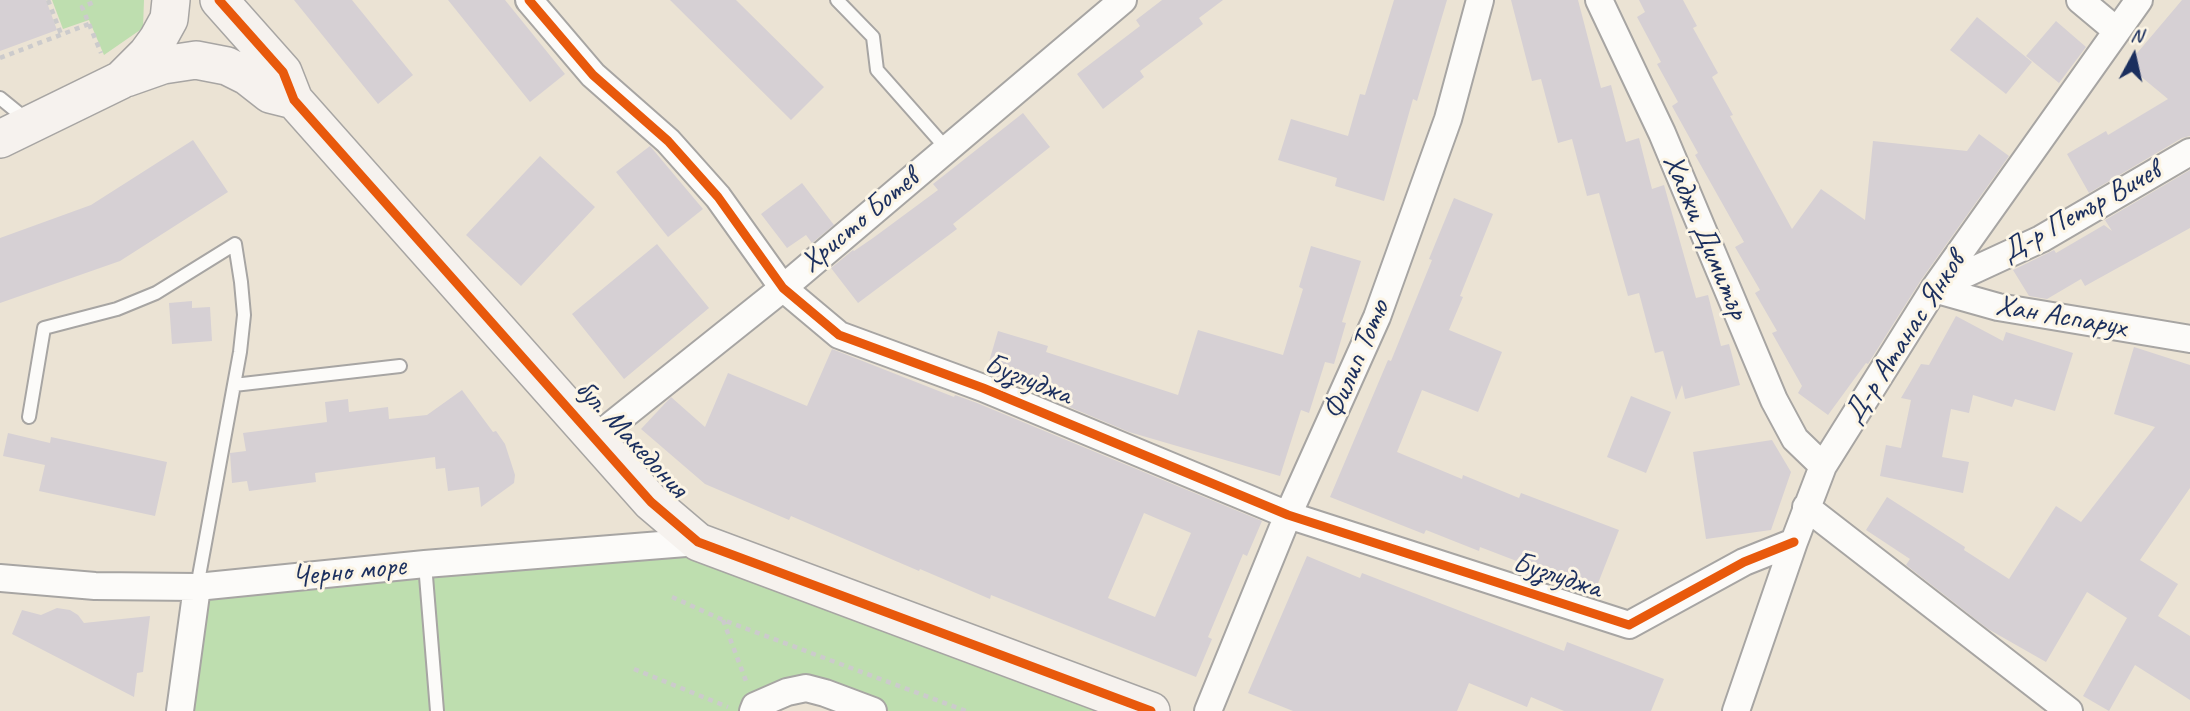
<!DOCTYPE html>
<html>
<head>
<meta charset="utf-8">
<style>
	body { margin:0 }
	#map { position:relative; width:2190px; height:711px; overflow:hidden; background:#ebe3d4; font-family:Caveat,sans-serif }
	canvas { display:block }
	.north { position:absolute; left:2099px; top:21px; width:70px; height:70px; -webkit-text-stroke:5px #fcf5e5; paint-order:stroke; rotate:8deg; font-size:19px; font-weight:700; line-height:28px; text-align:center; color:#1b2f5e }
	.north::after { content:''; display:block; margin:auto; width:24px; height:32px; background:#1b2f5e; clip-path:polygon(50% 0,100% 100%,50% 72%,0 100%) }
</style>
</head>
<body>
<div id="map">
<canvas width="2190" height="711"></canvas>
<div class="north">N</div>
</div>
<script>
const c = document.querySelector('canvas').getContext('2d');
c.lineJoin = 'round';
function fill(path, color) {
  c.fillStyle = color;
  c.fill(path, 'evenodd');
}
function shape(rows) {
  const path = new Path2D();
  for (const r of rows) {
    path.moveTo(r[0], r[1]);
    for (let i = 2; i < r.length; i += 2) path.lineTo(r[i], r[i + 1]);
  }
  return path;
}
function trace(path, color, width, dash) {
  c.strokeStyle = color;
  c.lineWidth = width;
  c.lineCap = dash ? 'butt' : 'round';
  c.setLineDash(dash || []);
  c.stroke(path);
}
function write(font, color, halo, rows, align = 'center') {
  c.font = font + ' Caveat,sans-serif';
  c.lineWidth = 6;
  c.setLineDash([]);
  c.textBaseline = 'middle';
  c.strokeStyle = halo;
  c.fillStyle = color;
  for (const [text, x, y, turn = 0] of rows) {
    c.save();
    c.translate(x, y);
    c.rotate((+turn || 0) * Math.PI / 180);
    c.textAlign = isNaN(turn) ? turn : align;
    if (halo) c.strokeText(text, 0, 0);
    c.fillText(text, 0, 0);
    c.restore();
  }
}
fill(shape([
	[52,0,144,0,143,28,104,55,89,20,63,29],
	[698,542,1151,711,873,711,787,692,781,711,180,711,197,587]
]), '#bedeaf');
fill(shape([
	[0,0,46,0,57,30,0,51],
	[294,0,352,0,413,75,378,104],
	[448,0,505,0,565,74,530,102],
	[670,0,736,0,824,87,791,120],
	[1162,0,1223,0,1199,18,1203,24,1140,71,1144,77,1103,109,1077,74,1140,26,1136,20],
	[1394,0,1447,0,1417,101,1413,99,1384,201,1335,186,1337,178,1278,160,1291,119,1348,136,1360,94,1365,95],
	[1511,0,1578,0,1601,88,1611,85,1626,142,1639,138,1652,189,1664,185,1696,298,1708,295,1721,346,1729,344,1740,385,1685,399,1682,385,1676,400,1663,351,1655,353,1639,293,1628,296,1599,193,1587,196,1572,139,1558,143,1541,79,1532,81],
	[1639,0,1683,0,1697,26,1693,28,1718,73,1712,77,1733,115,1730,116,1792,229,1821,189,1865,220,1873,141,1967,151,1979,134,2009,156,1921,280,1868,364,1866,363,1828,415,1798,393,1802,386,1772,333,1777,331,1755,293,1760,290,1735,247,1744,242,1695,155,1698,153,1672,106,1678,102,1657,64,1661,62,1637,17,1645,12],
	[2182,0,2190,0,2190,136,2182,138,2089,193,2067,154,2106,131,2108,135,2168,99,2127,65],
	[1977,17,2032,62,2006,94,1950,50],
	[2056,21,2086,47,2059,83,2026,56],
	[1023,113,1050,147,953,224,957,229,858,303,831,268,853,250,854,251,873,238,938,190,933,184],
	[193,140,228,192,120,261,0,303,0,238,91,205],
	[650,146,703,209,668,237,616,172],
	[540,156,595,207,521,286,466,235],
	[2190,170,2190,228,2085,286,2081,279,2047,299,2029,296,2013,270,2054,250,2056,253,2104,225,2112,231,2105,220],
	[802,183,834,225,812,243,806,235,787,248,761,214],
	[1454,198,1493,214,1460,296,1463,297,1449,330,1502,352,1478,412,1422,390,1397,452,1462,479,1463,475,1519,498,1521,493,1619,530,1595,591,1480,547,1479,551,1426,530,1424,534,1330,497,1388,360,1391,361,1432,260,1429,259],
	[657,244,709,308,624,379,572,314],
	[1311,246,1361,261,1342,322,1346,323,1334,364,1325,362,1309,413,1301,410,1280,476,1129,432,986,372,998,331,1048,346,1046,352,1178,395,1198,330,1283,355,1303,289,1299,287],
	[192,301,192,308,210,307,212,341,172,344,169,303],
	[1956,316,2003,341,2006,332,2073,353,2055,411,2015,399,2012,407,1973,395,1969,413,1951,409,1942,457,1969,462,1963,493,1880,476,1886,445,1901,448,1911,400,1901,398,1921,364,1929,365],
	[2134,347,2190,365,2190,488,2140,560,2178,584,2158,616,2190,636,2190,700,2135,665,2109,711,2083,696,2127,618,2087,592,2046,662,1988,629,1906,565,1910,559,1866,530,1887,497,1965,547,1964,550,2009,579,2056,506,2081,522,2155,427,2114,414],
	[832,349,954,397,955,395,977,403,1262,521,1247,556,1243,554,1208,637,1212,639,1196,677,991,595,990,599,920,569,919,571,791,516,789,520,705,484,641,429,671,397,705,427,728,373,807,406],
	[1144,513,1191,533,1155,617,1108,598],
	[462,390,493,432,496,431,505,444,515,475,514,483,481,507,479,487,448,491,445,468,436,469,435,457,315,473,316,482,249,491,247,481,232,483,230,453,246,451,243,433,327,422,325,402,348,399,349,412,388,407,389,419,427,415],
	[1631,396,1671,412,1646,473,1607,457],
	[8,433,50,443,51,437,167,462,155,516,39,491,45,465,3,456],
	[1772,440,1791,472,1771,530,1706,539,1693,452],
	[1307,556,1360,578,1362,573,1564,651,1567,642,1664,679,1651,711,1564,711,1531,697,1527,707,1469,683,1457,711,1293,711,1248,693],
	[57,608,70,610,78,615,84,623,150,616,143,672,137,673,134,697,12,634,22,610,41,615]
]), '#d6d0d4');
const lane = shape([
	[837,0,873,37,877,70,946,148],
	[0,98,27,120],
	[234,385,400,366],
	[29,417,44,328,117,309,156,293,235,244,241,282,244,315,240,352,197,587],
	[425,564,437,711]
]);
const street = shape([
	[529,0,593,75,668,141,718,197,783,288,839,335,983,388,1288,515,1629,625,1744,562,1794,542],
	[1599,0,1662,133,1774,400,1795,439,1823,466],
	[2080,0,2117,31],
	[1935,288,2041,239,2190,152],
	[1934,289,1998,307,2190,339],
	[594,439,783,288,1123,0],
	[1806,507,2069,711],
	[0,578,95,586,197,587,425,564,698,542],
	[180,711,197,587],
	[753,711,755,706,787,692,806,688,825,693,873,711],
	[1208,711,1288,515,1377,317,1448,119,1480,0],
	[1736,711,1794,542,1823,466,1934,289,2139,0]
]);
const secondary = shape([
	[219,0,283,72,294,100,651,502,698,542,1151,711],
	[126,78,163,65,196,60,227,66,247,76,270,94,294,100],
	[0,139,121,80,147,54,158,39,169,19,171,0]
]);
trace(lane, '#a7a5a3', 16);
trace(street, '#a7a5a3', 30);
trace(secondary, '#a7a5a3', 40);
trace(shape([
	[48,0,61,34],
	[89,24,101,53],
	[0,58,89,24,82,7,94,2,93,0],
	[672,597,723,620,966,711],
	[723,620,746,681],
	[634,669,728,707]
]), '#cccbcc', 4.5, [5, 5]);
trace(lane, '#fcfbf9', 12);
trace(street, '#fcfbf9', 26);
trace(secondary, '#f6f2ee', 37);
trace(shape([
	[219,0,283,72,294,100,651,502,698,542,1151,711],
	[529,0,593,75,668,141,718,197,783,288,839,335,983,388,1288,515,1629,625,1744,562,1794,542]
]), '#e8590c', 9);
write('30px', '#1b2f5e', '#fcf5e5', [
	["Д-р Петър Вичев",2081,212,-29],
	["Христо Ботев",860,221,-40],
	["Хаджи Димитър",1705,237,67],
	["Хан Аспарух",2061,317,10],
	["Д-р Атанас Янков",1905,338,-57],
	["Филип Тотю",1357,360,-67],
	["Бузлуджа",1028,380,22],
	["бул. Македония",631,439,47],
	["Черно море",349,572,-6],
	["Бузлуджа",1557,576,18]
]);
</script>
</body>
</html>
